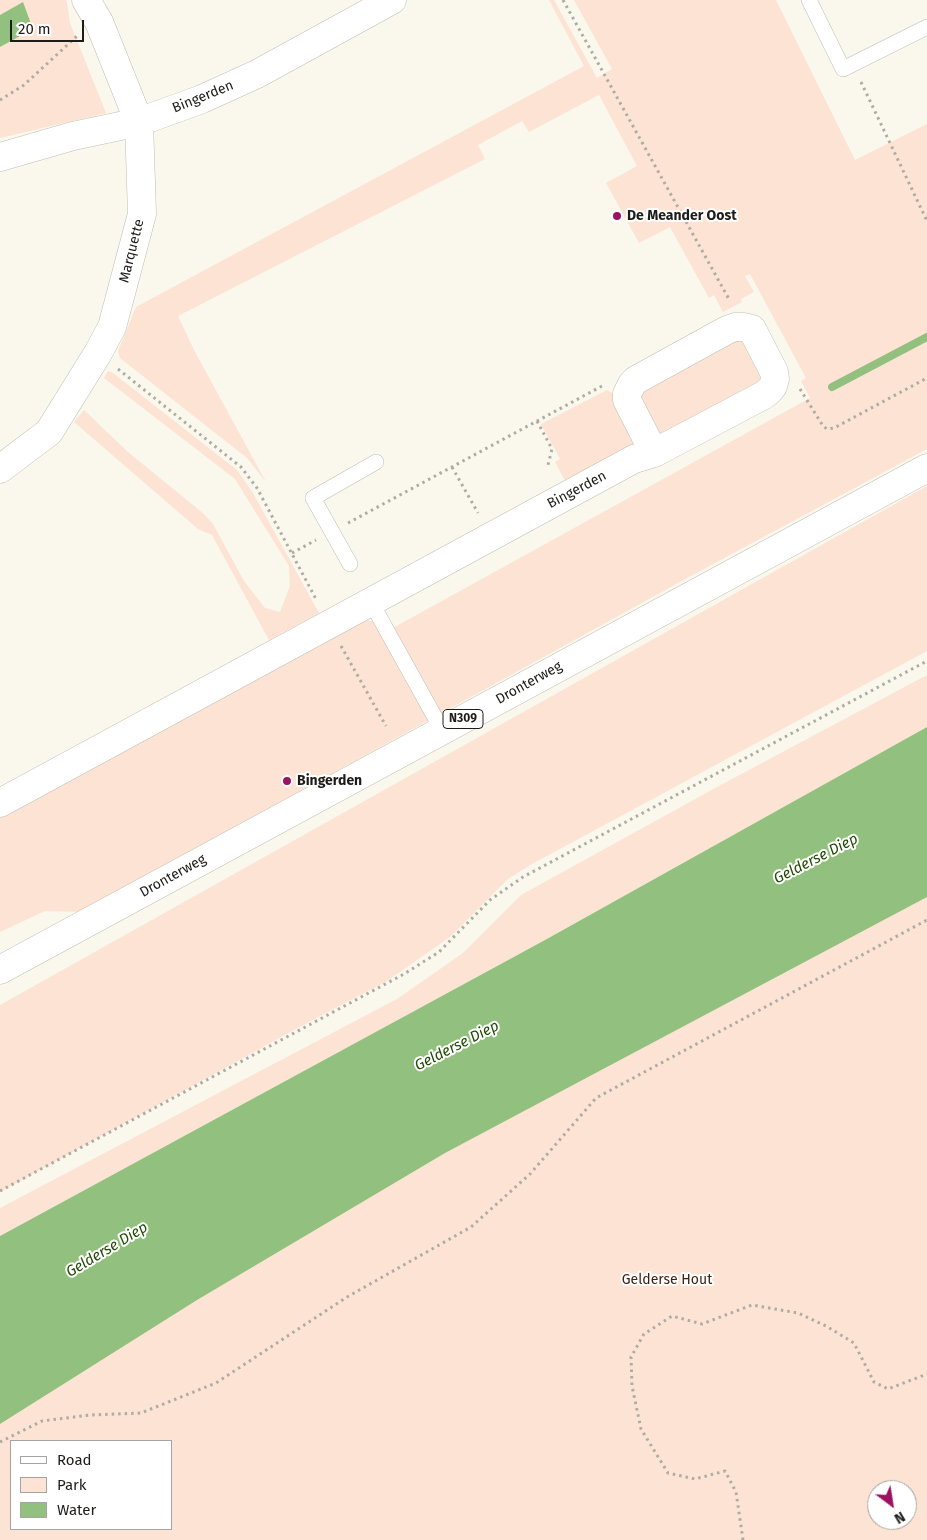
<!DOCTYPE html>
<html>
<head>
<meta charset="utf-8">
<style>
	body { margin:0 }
	#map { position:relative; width:927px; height:1540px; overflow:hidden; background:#faf7ed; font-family:"Fira Sans",sans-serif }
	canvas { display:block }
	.legend { position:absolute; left:10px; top:1440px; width:162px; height:90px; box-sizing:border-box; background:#fff; border:1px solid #a5a4a3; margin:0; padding:6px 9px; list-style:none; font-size:15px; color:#1d1c19 }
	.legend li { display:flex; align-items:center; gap:10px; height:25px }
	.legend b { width:25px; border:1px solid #a5a4a3 }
	.north { position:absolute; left:867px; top:1480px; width:50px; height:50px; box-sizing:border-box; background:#fff; border:1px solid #a5a4a3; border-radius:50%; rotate:149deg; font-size:14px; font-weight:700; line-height:20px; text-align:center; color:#1d1c19 }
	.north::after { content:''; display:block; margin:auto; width:18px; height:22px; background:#9d1260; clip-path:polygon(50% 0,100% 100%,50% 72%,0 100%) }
	.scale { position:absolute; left:10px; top:20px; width:74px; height:22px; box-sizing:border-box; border:2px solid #1d1c19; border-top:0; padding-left:6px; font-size:15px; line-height:18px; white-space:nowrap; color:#1d1c19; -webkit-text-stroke:4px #fff; paint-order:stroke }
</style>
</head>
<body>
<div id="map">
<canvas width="927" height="1540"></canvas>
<ul class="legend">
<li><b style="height:6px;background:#fff"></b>Road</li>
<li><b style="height:14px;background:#fde3d3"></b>Park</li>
<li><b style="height:14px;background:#92c07e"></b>Water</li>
</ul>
<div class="north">N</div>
<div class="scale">20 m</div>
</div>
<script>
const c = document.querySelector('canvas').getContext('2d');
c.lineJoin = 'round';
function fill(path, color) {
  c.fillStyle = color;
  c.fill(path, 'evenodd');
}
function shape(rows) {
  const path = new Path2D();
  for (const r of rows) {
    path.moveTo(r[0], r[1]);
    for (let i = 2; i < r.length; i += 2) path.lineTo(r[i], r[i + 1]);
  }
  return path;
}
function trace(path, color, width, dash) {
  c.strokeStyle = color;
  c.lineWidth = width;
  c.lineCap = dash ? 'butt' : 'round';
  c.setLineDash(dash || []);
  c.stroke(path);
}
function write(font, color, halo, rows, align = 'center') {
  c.font = font + ' "Fira Sans",sans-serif';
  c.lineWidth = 4;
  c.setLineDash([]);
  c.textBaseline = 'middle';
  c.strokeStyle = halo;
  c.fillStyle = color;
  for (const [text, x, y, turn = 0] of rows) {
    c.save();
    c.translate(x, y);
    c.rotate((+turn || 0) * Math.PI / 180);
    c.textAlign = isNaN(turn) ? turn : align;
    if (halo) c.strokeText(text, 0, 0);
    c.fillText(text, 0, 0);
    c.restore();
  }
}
fill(shape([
	[0,0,66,0,67,2,70,23,106,113,0,138,0,47,33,29,23,3,0,15],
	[549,0,554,0,597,78,612,69,574,0,776,0,855,160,927,124,927,449,689,577,80,912,45,911,0,932,0,814,363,619,375,622,382,634,810,398,801,381,806,378,750,274,745,276,754,292,741,299,742,302,723,312,714,295,709,298,670,227,639,243,606,183,637,166,599,95,529,132,522,121,478,145,485,159,178,316,194,350,266,482,247,458,120,358,118,351,136,307,584,66],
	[741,338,762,375,759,384,666,434,657,433,636,395],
	[108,371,113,373,237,470,253,493,319,613,269,640,212,535,198,529,74,422,84,410,128,452,204,514,213,524,244,581,265,608,280,612,290,586,289,566,235,479,104,378],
	[607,390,614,394,638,443,571,483,564,479,555,462,560,459,541,424],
	[927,486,927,651,532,864,508,879,450,937,387,981,294,1030,0,1192,0,1005],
	[927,675,927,727,545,940,0,1236,0,1208,397,999,463,953,521,895,717,787],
	[927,860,927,1540,0,1540,0,1412],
	[11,1441,171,1441,171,1529,11,1529],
	[877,1490,907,1490,907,1520,877,1520]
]), '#fde3d3');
fill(shape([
	[23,2,33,29,0,47,0,15],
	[927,727,927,897,445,1153,197,1300,0,1424,0,1236,545,940]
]), '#92c07e');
trace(shape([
	[832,387,927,337]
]), '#92c07e', 8);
const lane = shape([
	[809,0,843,69,927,27],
	[350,564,313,498,376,462],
	[371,602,442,730]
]);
const street = shape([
	[0,157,73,136,139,122,202,99,257,74,392,0],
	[0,469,49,432,98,353,112,327,142,214,139,122,99,22,86,0],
	[0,803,634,459,654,453,764,395,769,391,773,386,775,379,774,372,752,329,744,327,735,327,727,330,636,380,632,384,627,394,627,400,654,453]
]);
const primary = shape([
	[0,970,927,468]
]);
trace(lane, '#c0beb3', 16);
trace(street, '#c0beb3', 29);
trace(primary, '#c0beb3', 29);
trace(shape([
	[563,0,730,301],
	[861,82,927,221],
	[0,100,24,85,77,36],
	[118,369,241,467,257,488,317,601],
	[800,389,823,426,827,429,834,428,927,378],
	[537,421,552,449,548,465],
	[452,467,478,513],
	[348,523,602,386],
	[292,553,316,540],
	[341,646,386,726],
	[0,1191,404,974,439,952,490,900,523,877,927,661],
	[0,1442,42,1421,90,1415,141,1413,216,1383,347,1297,471,1227,530,1174,596,1098,927,920],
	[743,1540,736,1492,725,1471,695,1479,668,1473,641,1429,632,1386,631,1357,644,1334,672,1316,702,1324,752,1305,798,1313,826,1326,854,1343,874,1382,888,1389,927,1374]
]), '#aeaca4', 3, [2.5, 4]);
trace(lane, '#fff', 15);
trace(street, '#fff', 28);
trace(primary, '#fff', 28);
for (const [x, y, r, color] of [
	[617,216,5,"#9d1260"],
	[287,781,5,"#9d1260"]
]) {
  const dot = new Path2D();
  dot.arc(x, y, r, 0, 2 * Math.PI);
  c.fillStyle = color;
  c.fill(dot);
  trace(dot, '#fff', 2);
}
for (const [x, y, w] of [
	[463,719,40]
]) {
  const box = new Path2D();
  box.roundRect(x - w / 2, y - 9.5, w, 19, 4);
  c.fillStyle = '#fff';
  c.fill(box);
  trace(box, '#1d1c19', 1);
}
write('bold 12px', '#1d1c19', null, [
	["N309",463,719]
]);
write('14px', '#1d1c19', '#fff', [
	["Bingerden",203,97,-22],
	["Marquette",132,251,-76],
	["Bingerden",577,490,-28],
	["Dronterweg",529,683,-29],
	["Dronterweg",173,876,-29]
]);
write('bold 14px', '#1d1c19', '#fff', [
	["De Meander Oost",627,216],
	["Bingerden",297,781]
], 'left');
write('14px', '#3e220e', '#fff', [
	["Gelderse Hout",667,1280]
]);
write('italic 15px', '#214b05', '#fff', [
	["Gelderse Diep",816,859,-27],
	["Gelderse Diep",457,1046,-27],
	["Gelderse Diep",107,1250,-31]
]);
</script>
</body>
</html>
